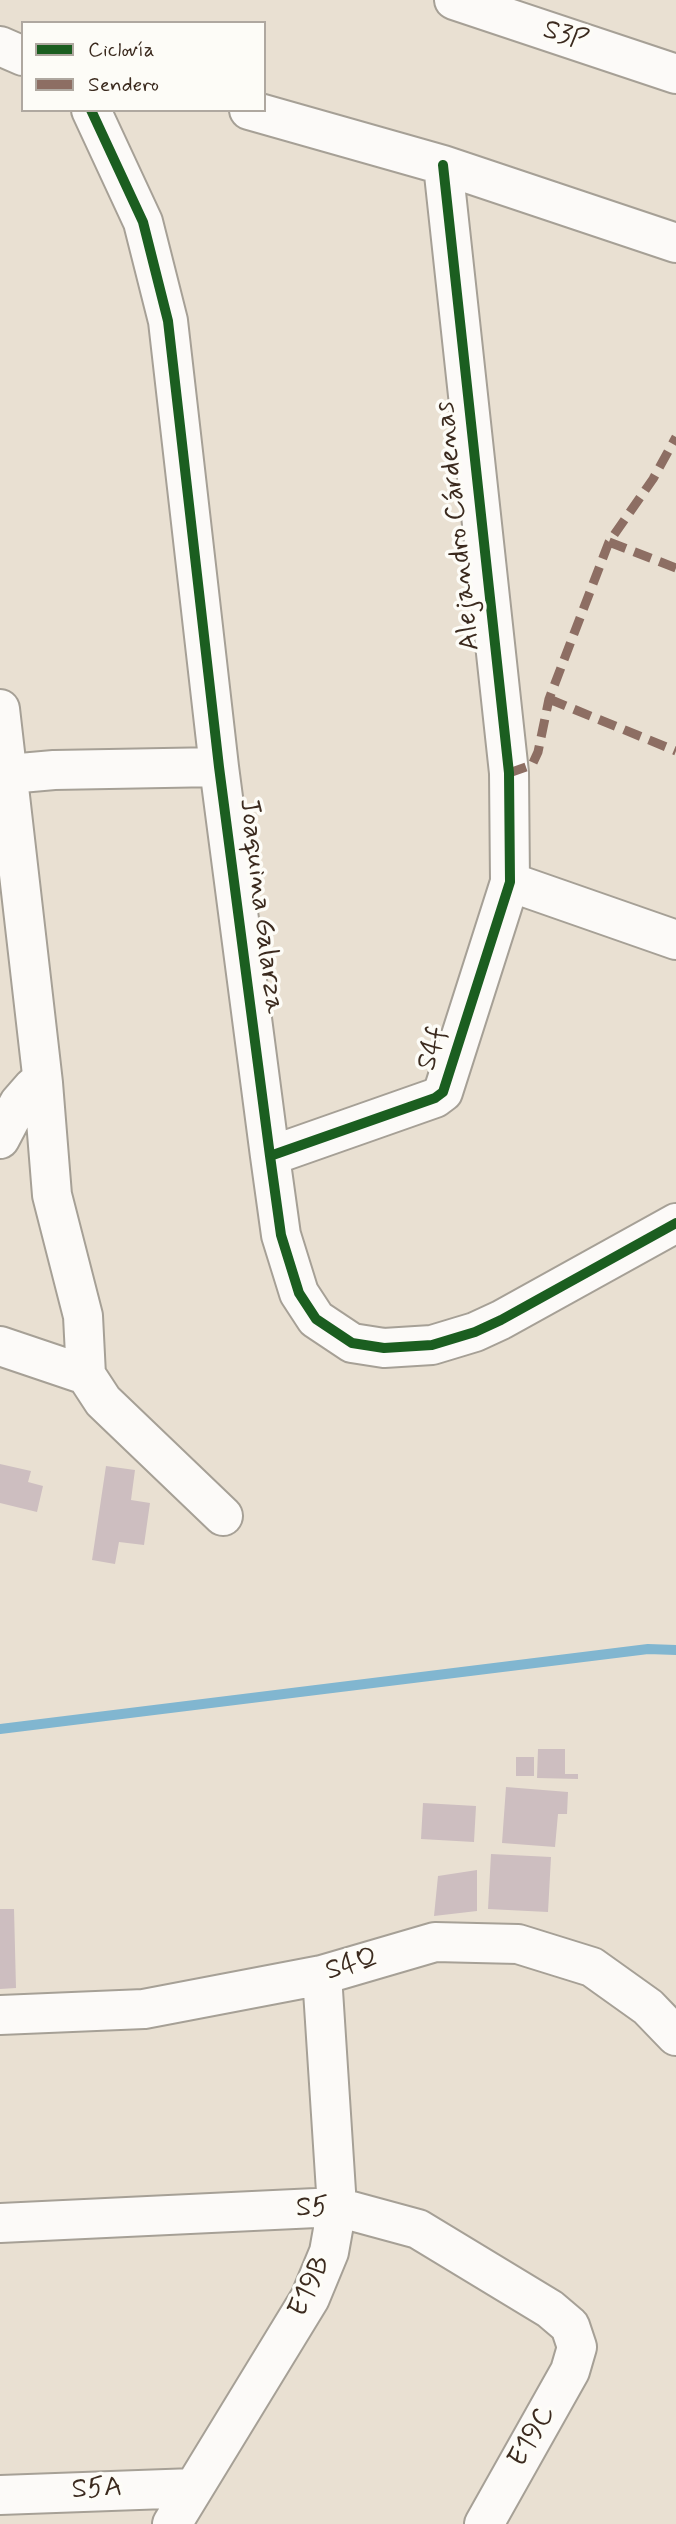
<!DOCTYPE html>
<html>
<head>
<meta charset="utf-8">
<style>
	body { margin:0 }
	#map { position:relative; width:676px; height:2524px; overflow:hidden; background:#e9e0d2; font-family:Mynerve,sans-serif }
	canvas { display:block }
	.legend { position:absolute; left:21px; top:21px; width:245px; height:91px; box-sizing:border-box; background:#fdfcf7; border:2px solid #afa8a0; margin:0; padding:9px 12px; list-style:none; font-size:21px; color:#3b2a1e }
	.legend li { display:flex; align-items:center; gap:14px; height:35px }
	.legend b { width:35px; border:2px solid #afa8a0 }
</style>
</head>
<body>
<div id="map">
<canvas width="676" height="2524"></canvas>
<ul class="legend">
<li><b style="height:9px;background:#1b5e20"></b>Ciclovía</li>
<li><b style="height:9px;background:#8d6e63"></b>Sendero</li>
</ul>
</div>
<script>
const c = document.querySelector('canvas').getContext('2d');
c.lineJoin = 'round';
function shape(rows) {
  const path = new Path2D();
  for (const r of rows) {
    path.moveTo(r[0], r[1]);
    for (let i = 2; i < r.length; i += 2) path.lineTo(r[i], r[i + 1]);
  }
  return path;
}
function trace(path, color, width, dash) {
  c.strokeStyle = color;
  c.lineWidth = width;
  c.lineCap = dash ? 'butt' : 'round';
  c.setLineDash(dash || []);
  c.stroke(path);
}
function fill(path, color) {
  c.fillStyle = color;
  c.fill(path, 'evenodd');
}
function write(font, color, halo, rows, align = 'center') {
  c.font = font + ' Mynerve,sans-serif';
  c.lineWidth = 7;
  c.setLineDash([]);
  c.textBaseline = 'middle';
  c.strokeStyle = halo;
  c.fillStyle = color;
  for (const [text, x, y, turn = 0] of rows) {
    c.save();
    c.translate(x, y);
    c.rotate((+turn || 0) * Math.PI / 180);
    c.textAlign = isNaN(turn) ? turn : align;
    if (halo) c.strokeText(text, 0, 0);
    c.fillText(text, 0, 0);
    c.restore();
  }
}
trace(shape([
	[0,1729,648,1649,676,1650]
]), '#81b6d0', 10);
fill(shape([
	[0,1464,31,1471,28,1482,43,1486,37,1512,0,1503],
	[106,1466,135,1470,131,1500,150,1503,144,1545,119,1542,115,1564,92,1560],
	[538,1749,565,1749,565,1774,578,1774,578,1779,537,1778],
	[516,1757,534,1757,534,1776,516,1776],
	[506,1787,568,1792,567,1814,558,1814,555,1847,502,1843],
	[423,1803,476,1806,474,1842,421,1839],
	[491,1854,551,1857,548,1912,488,1909],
	[477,1870,477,1911,434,1916,438,1876],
	[0,1909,14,1909,16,1988,0,1989]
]), '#cdbec0');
const minor = shape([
	[454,0,676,74],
	[0,46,23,56],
	[91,110,143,222,168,321,219,767,270,1156,281,1235,299,1293,316,1319,352,1343,384,1348,432,1345,475,1332,501,1320,676,1223],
	[249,110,443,165,676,243],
	[0,709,43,1083,52,1195,83,1316,86,1375],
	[9,774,54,770,219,767],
	[510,882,676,940],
	[0,1139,19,1103,33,1087,43,1083],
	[270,1156,435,1098,443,1092,510,882,509,773,443,165],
	[0,1346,86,1375,103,1401,223,1516],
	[0,2015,144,2009,322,1975,435,1942,518,1944,592,1967,648,2007,676,2036],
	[0,2223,337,2207,418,2229,550,2309,570,2326,577,2347,570,2371,484,2524],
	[0,2495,194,2488],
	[172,2524,310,2298,329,2252,337,2207,322,1975]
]);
trace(minor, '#a6a096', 42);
trace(minor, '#fcfaf8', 38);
trace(shape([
	[609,542,676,568],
	[549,699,676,751],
	[509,773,532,765,538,752,549,699,609,542,653,479,676,437]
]), '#8d6e63', 9, [18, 9]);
trace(shape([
	[91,110,143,222,168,321,219,767,270,1156,281,1235,299,1293,316,1319,352,1343,384,1348,432,1345,475,1332,501,1320,676,1223],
	[270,1156,435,1098,443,1092,510,882,509,773,443,165]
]), '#1b5e20', 10);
write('28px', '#3b2a1e', '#fdfcf7', [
	["S3P",565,37,18],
	["Alejandro Cárdenas",459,526,-96],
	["Joaquina Galarza",260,906,83],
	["S4f",434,1049,-72],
	["S4Q",352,1966,-16],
	["S5",312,2209,-1],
	["E19B",311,2287,-65],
	["E19C",533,2437,-60],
	["S5A",97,2490,-3]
]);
</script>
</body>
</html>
